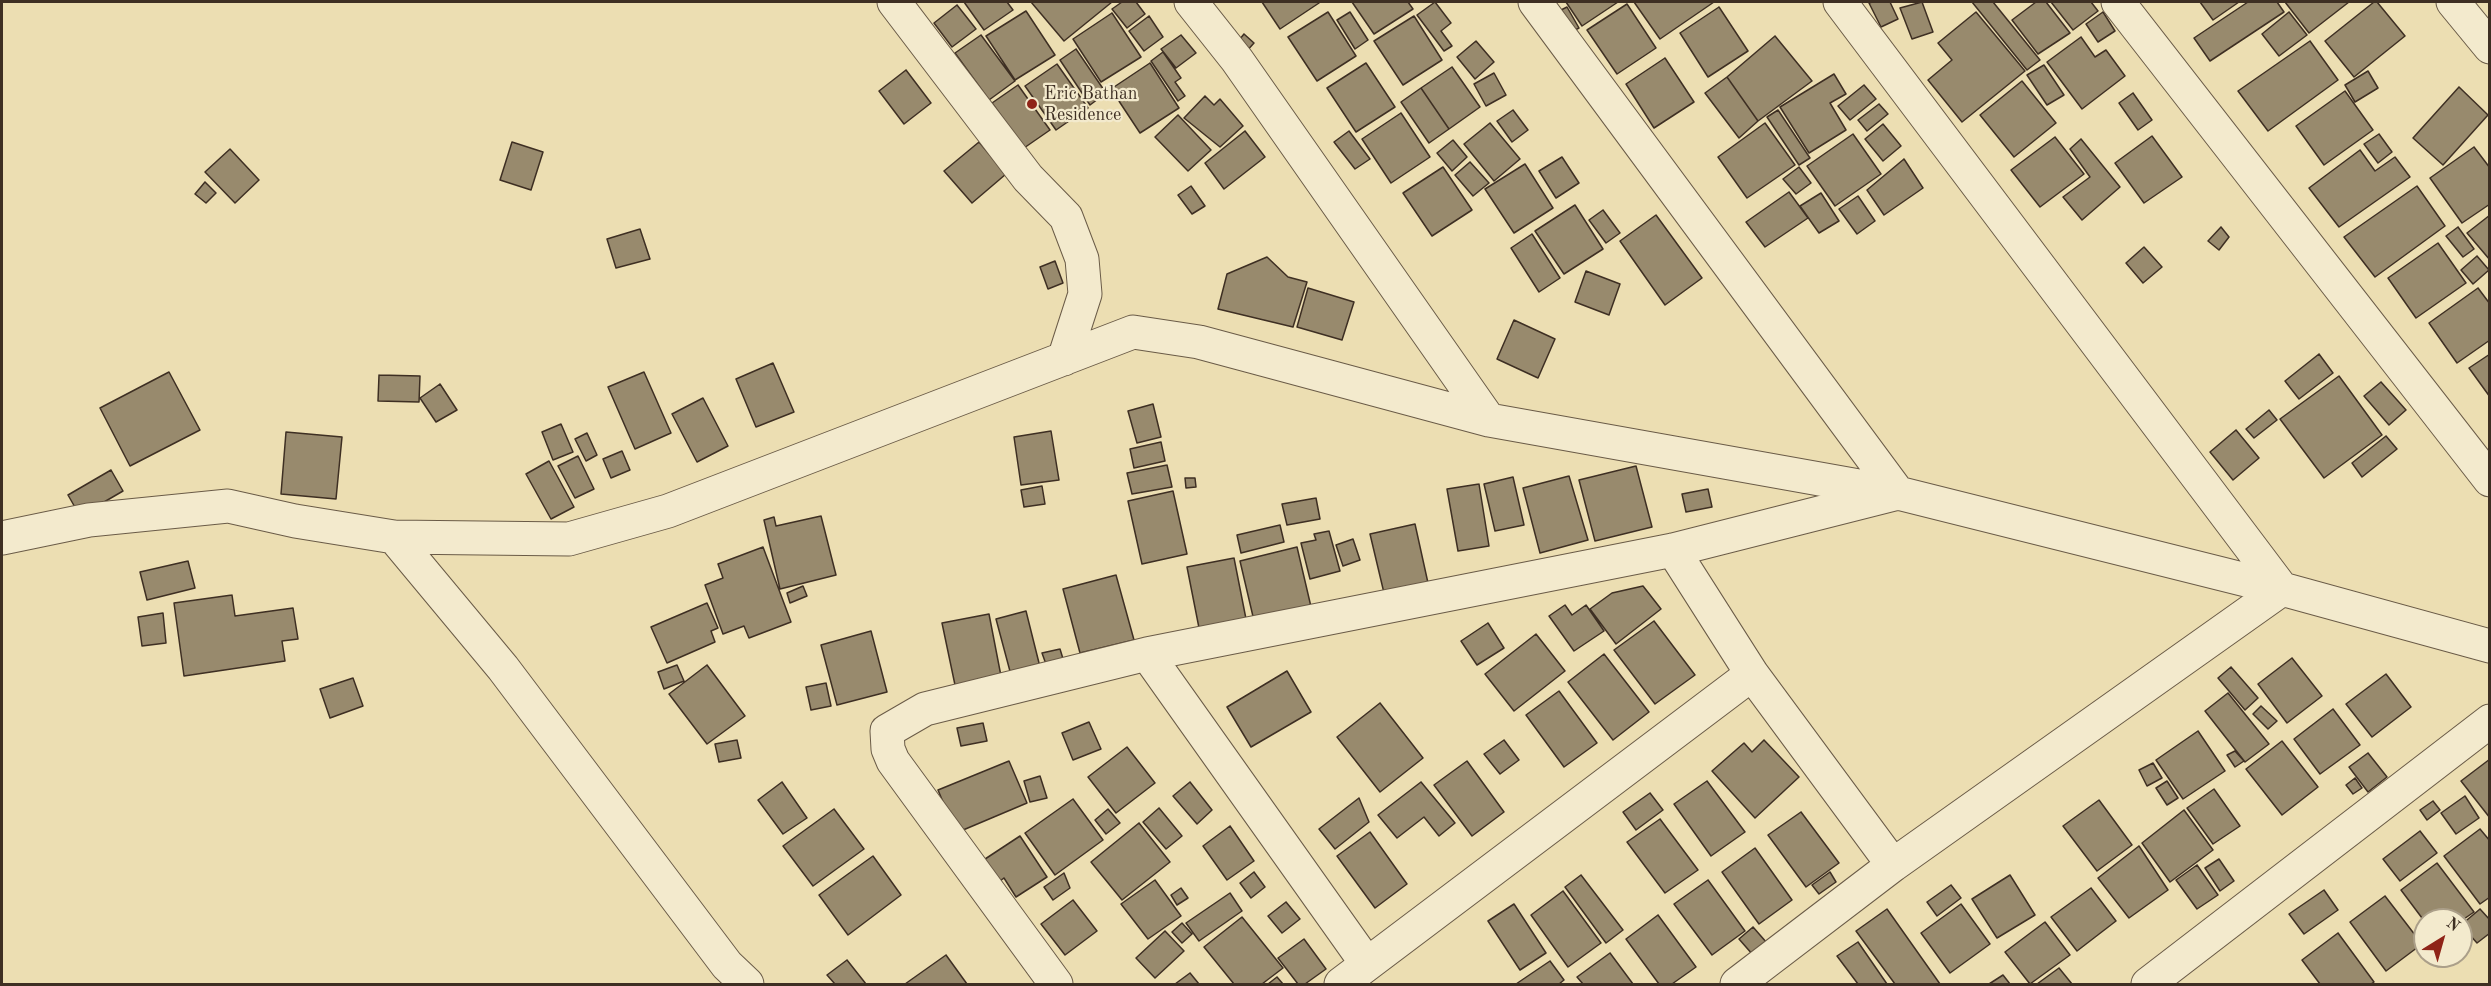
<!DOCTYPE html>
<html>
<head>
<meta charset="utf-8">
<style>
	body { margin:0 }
	#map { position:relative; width:2491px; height:986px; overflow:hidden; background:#ecdeb2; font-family:"Old Standard TT",serif }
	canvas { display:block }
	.frame { position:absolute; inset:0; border:3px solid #3e2f23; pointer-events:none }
	.north { position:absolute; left:2413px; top:908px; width:60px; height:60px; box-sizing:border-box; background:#f3eacd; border:2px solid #ab9f89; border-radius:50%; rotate:37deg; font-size:16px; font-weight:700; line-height:24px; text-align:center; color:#3e2f23 }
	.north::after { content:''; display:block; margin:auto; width:21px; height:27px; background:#8f2418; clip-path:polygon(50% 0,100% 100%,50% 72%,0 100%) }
</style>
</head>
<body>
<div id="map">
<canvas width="2491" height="986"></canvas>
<div class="frame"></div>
<div class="north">N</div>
</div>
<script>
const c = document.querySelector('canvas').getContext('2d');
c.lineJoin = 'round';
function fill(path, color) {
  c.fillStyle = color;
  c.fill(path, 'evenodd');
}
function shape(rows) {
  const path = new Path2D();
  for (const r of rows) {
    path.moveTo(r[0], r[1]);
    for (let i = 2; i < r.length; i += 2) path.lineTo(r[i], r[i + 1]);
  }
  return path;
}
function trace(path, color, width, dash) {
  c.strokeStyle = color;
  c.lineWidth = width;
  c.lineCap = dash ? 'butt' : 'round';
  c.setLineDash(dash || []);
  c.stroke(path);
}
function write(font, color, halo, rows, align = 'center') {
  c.font = font + ' "Old Standard TT",serif';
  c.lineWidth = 4.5;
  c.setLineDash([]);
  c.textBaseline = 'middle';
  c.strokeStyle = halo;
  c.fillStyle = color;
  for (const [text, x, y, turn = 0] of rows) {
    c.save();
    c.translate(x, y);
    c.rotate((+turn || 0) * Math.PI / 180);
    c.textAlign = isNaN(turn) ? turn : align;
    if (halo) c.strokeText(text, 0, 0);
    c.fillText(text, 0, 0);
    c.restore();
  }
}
const building = shape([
	[964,2,1007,2,1013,10,984,30,964,2],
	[1031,2,1112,2,1064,41,1031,2],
	[1122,2,1136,2,1145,14,1127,28,1112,9,1122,2],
	[1262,2,1318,2,1319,3,1280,29,1262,2],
	[1352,2,1408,2,1413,9,1374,34,1352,2],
	[1435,2,1451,23,1441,31,1452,46,1444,51,1417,15,1435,2],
	[1566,2,1618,2,1582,26,1566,2],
	[1634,2,1714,2,1660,39,1634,2],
	[1872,2,1890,2,1898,19,1881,27,1869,3,1872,2],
	[1922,2,1933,32,1912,39,1900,8,1922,2],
	[1972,2,1993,2,2040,60,2027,70,1972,2],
	[2036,2,2046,2,2070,33,2038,54,2012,20,2036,2],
	[2051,2,2091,2,2098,11,2073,30,2051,2],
	[2200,2,2239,2,2213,20,2200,2],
	[2248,2,2277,2,2284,12,2210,61,2194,38,2248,2],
	[2285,2,2349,2,2309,33,2285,2],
	[2374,2,2377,2,2405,36,2354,77,2325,41,2374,2],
	[1627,4,1656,48,1617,74,1587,30,1627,4],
	[957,5,976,29,952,47,934,23,957,5],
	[1567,7,1579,28,1569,33,1557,12,1567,7],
	[1719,7,1748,51,1708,77,1680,33,1719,7],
	[1026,11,1055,55,1015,80,986,36,1026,11],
	[1328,12,1356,56,1317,81,1288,37,1328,12],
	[1350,12,1368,40,1355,49,1337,20,1350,12],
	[1976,12,2025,71,1962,122,1928,80,1952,60,1938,43,1976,12],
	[2103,12,2115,31,2098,42,2086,24,2103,12],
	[2289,12,2307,35,2279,56,2262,34,2289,12],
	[1112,13,1141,57,1101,82,1073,39,1112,13],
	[1149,16,1163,37,1144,51,1129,31,1149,16],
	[1414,16,1442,60,1403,85,1374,41,1414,16],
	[1244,34,1254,43,1245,53,1235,45,1244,34],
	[981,35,1015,81,989,100,955,53,981,35],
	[1181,35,1196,53,1176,68,1161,49,1181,35],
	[1775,36,1812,81,1758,121,1727,77,1775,36],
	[2081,37,2095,57,2106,50,2125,76,2082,109,2047,62,2081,37],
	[1476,41,1494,62,1475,79,1457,57,1476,41],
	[2310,41,2338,80,2268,131,2238,91,2310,41],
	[1076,49,1106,93,1090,105,1060,60,1076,49],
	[1163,52,1181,78,1175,82,1185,96,1178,101,1151,61,1163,52],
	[1665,58,1694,102,1654,128,1626,84,1665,58],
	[1150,63,1179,108,1140,133,1111,89,1150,63],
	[1366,63,1395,107,1356,132,1327,88,1366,63],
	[1057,64,1088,108,1056,130,1025,86,1057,64],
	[2044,65,2064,95,2047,105,2027,75,2044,65],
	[1452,67,1480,107,1449,129,1421,88,1452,67],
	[906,70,931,103,904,124,879,91,906,70],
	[2368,71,2378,88,2355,102,2345,85,2368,71],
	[1494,73,1506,95,1486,106,1474,84,1494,73],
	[1834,74,1846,94,1830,103,1846,130,1809,153,1780,107,1834,74],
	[1727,77,1758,121,1739,138,1705,93,1727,77],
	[2022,81,2056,123,2014,157,1980,115,2022,81],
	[1018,85,1050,130,1024,148,992,103,1018,85],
	[1864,85,1876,99,1850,120,1838,106,1864,85],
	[2459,87,2488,115,2443,165,2413,138,2459,87],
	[1421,88,1449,129,1429,143,1401,102,1421,88],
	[2345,91,2373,130,2324,165,2296,126,2345,91],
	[2133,93,2152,120,2138,130,2119,103,2133,93],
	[1205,96,1214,105,1220,99,1243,126,1220,147,1184,118,1205,96],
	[1879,104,1888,114,1867,131,1858,120,1879,104],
	[1513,110,1528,130,1512,142,1497,121,1513,110],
	[1778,110,1810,158,1799,165,1767,117,1778,110],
	[1401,113,1430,157,1391,183,1362,139,1401,113],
	[1178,115,1211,150,1188,171,1155,137,1178,115],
	[1490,123,1520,159,1494,181,1464,144,1490,123],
	[1765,123,1795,165,1747,198,1718,157,1765,123],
	[1883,124,1901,146,1883,161,1865,139,1883,124],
	[1245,131,1265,157,1224,189,1205,163,1245,131],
	[1349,131,1370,159,1355,169,1334,142,1349,131],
	[1853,134,1881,174,1835,206,1807,166,1853,134],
	[2379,134,2392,152,2378,163,2364,144,2379,134],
	[2152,136,2182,177,2144,203,2115,163,2152,136],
	[2055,137,2084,174,2040,207,2011,170,2055,137],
	[2081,139,2120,187,2082,220,2063,197,2090,177,2070,149,2081,139],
	[1453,140,1467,157,1452,171,1437,153,1453,140],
	[512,142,543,152,531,190,500,180,512,142],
	[979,142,1006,174,972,203,944,171,979,142],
	[2474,147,2490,168,2490,204,2462,223,2430,178,2474,147],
	[230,149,259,180,235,203,205,172,230,149],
	[2360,150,2375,171,2395,157,2410,177,2339,227,2309,188,2360,150],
	[1562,157,1579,183,1556,198,1539,171,1562,157],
	[1904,159,1923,188,1884,215,1867,190,1904,159],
	[1470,162,1489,183,1473,196,1455,175,1470,162],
	[1525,164,1553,208,1514,233,1485,189,1525,164],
	[1443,167,1472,210,1432,236,1403,193,1443,167],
	[1799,167,1811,183,1796,194,1783,179,1799,167],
	[205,182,216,193,206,203,195,194,205,182],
	[1191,186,1205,206,1192,214,1178,195,1191,186],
	[2417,186,2445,226,2375,277,2344,237,2417,186],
	[1789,192,1808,218,1765,247,1746,222,1789,192],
	[1821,193,1839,221,1819,233,1800,206,1821,193],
	[1858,196,1875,221,1857,234,1839,209,1858,196],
	[1575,205,1603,249,1564,274,1535,231,1575,205],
	[1603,210,1620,233,1606,243,1589,220,1603,210],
	[1656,215,1702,278,1665,305,1620,241,1656,215],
	[2490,215,2490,260,2467,233,2490,215],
	[2221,227,2229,237,2219,250,2208,241,2221,227],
	[2458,227,2474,249,2463,257,2446,236,2458,227],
	[640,229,650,259,616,268,607,239,640,229],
	[1532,234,1560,278,1539,292,1511,248,1532,234],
	[2438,243,2466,283,2416,318,2388,278,2438,243],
	[2144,247,2162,267,2143,283,2126,263,2144,247],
	[2477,256,2489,270,2473,284,2461,270,2477,256],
	[1267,257,1288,277,1307,282,1293,327,1218,309,1227,274,1267,257],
	[1055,261,1063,283,1048,289,1040,267,1055,261],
	[1586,271,1620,284,1609,315,1575,302,1586,271],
	[1308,288,1354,302,1342,340,1297,327,1308,288],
	[2478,288,2490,304,2490,340,2457,363,2429,323,2478,288],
	[1514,320,1555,339,1538,378,1497,359,1514,320],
	[2319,354,2333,373,2299,399,2285,381,2319,354],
	[2490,354,2490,397,2469,368,2490,354],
	[773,363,794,412,756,427,736,379,773,363],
	[169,372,200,430,130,466,100,408,169,372],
	[644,372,671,433,635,449,608,387,644,372],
	[379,375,420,376,419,402,378,401,379,375],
	[2339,376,2382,435,2324,478,2280,419,2339,376],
	[2381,382,2406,410,2389,425,2364,396,2381,382],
	[440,384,457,410,436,422,420,398,440,384],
	[703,398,728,446,697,462,672,414,703,398],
	[1153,404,1161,437,1137,443,1128,411,1153,404],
	[2269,410,2277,420,2254,438,2246,429,2269,410],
	[561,424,573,452,553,460,542,432,561,424],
	[2236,430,2259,458,2233,480,2210,452,2236,430],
	[1051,431,1059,480,1021,485,1014,437,1051,431],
	[286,432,342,437,336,499,281,494,286,432],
	[587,433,597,455,586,461,575,439,587,433],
	[2386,436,2397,449,2362,477,2352,463,2386,436],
	[1161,442,1165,461,1134,468,1130,449,1161,442],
	[622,451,630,470,611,478,603,459,622,451],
	[578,456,594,489,575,498,558,466,578,456],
	[549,461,574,507,551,519,526,474,549,461],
	[1167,465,1172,487,1132,494,1127,473,1167,465],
	[1636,466,1652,527,1595,541,1579,480,1636,466],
	[111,470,123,491,80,516,68,495,111,470],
	[1569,476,1588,540,1540,553,1523,488,1569,476],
	[1513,477,1524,525,1495,531,1484,484,1513,477],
	[1185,478,1195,478,1196,487,1186,488,1185,478],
	[1479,484,1489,546,1458,551,1447,489,1479,484],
	[1042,486,1045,504,1024,507,1021,490,1042,486],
	[1708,489,1712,507,1686,512,1682,494,1708,489],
	[1173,491,1187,554,1142,564,1128,501,1173,491],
	[1316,498,1320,519,1287,525,1282,504,1316,498],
	[821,516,836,575,780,589,764,520,774,517,776,526,821,516],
	[1415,524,1428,583,1384,593,1370,534,1415,524],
	[1280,525,1284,542,1241,553,1237,535,1280,525],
	[1329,531,1340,571,1310,579,1301,543,1316,540,1314,534,1329,531],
	[1353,539,1360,560,1343,566,1336,545,1353,539],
	[763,547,791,622,749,638,744,626,723,634,705,585,723,578,718,564,763,547],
	[1297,547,1312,611,1255,625,1240,561,1297,547],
	[1234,558,1247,624,1200,633,1187,567,1234,558],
	[188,561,195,588,147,600,140,572,188,561],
	[1116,575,1134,640,1080,653,1063,589,1116,575],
	[803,586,807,596,790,603,787,593,803,586],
	[1643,586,1661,609,1616,644,1590,609,1612,593,1643,586],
	[232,595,235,616,293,608,298,639,282,641,285,661,184,676,174,603,232,595],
	[707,603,718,628,711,631,715,642,667,663,651,627,707,603],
	[1565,605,1572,615,1586,605,1604,631,1574,651,1549,616,1565,605],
	[1026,611,1040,667,1011,675,996,619,1026,611],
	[163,613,166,643,142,646,138,617,163,613],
	[989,614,1001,676,955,685,942,623,989,614],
	[1654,621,1695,675,1655,704,1614,650,1654,621],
	[1488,623,1504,648,1477,665,1461,641,1488,623],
	[871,631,887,692,837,705,821,645,871,631],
	[1536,634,1565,671,1514,711,1485,674,1536,634],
	[1060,649,1064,662,1047,667,1042,653,1060,649],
	[1604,654,1649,712,1613,740,1568,682,1604,654],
	[2292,658,2322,696,2287,723,2258,684,2292,658],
	[677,665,684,681,664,689,658,672,677,665],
	[707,665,745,716,707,744,669,694,707,665],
	[2231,667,2258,698,2245,710,2218,678,2231,667],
	[1287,671,1311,712,1251,747,1227,707,1287,671],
	[2386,674,2411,707,2372,737,2346,704,2386,674],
	[353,678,363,706,330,718,320,689,353,678],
	[826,683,831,706,811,710,806,687,826,683],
	[1559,691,1597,743,1564,767,1526,715,1559,691],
	[2228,693,2269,744,2245,762,2205,711,2228,693],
	[1380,703,1423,758,1380,792,1337,737,1380,703],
	[2261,706,2277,721,2268,729,2253,714,2261,706],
	[2333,709,2360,745,2320,774,2294,739,2333,709],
	[1089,722,1101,749,1073,760,1062,733,1089,722],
	[983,723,987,741,961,746,957,728,983,723],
	[2198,731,2225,771,2183,799,2156,760,2198,731],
	[737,740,741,758,719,762,715,744,737,740],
	[1504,740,1519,760,1500,774,1484,754,1504,740],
	[1764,740,1799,777,1755,818,1712,771,1744,743,1752,752,1764,740],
	[2282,741,2318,787,2282,815,2246,769,2282,741],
	[1127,747,1155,783,1116,813,1088,777,1127,747],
	[2235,751,2244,761,2235,767,2227,755,2235,751],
	[2368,753,2387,777,2368,792,2349,767,2368,753],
	[2490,759,2490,818,2461,781,2490,759],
	[1009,761,1027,803,956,833,938,790,1009,761],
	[1467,761,1504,812,1472,836,1434,785,1467,761],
	[2153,763,2162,778,2147,786,2139,770,2153,763],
	[1040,776,1047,798,1030,802,1024,781,1040,776],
	[2355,778,2362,788,2353,794,2346,785,2355,778],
	[1707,781,1745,832,1711,856,1674,804,1707,781],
	[2167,781,2178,798,2167,805,2156,788,2167,781],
	[782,782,807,818,783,834,758,800,782,782],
	[1190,782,1212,810,1197,824,1173,796,1190,782],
	[1421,782,1455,823,1439,836,1424,817,1397,838,1378,815,1421,782],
	[2214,789,2240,826,2213,844,2187,808,2214,789],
	[1650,793,1663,810,1636,830,1623,812,1650,793],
	[2465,796,2479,818,2456,834,2441,813,2465,796],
	[1359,798,1369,822,1335,849,1319,829,1359,798],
	[1073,799,1103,840,1055,875,1025,833,1073,799],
	[2099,800,2132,845,2097,871,2063,826,2099,800],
	[2433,801,2440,810,2427,820,2420,810,2433,801],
	[1159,808,1182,836,1166,849,1143,822,1159,808],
	[834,809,864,849,813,886,783,846,834,809],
	[1108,809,1120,823,1106,834,1095,820,1108,809],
	[2184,810,2213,850,2170,882,2142,843,2184,810],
	[1801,812,1839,863,1806,887,1768,835,1801,812],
	[1660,819,1698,870,1665,893,1627,842,1660,819],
	[1139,823,1170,862,1122,900,1091,862,1139,823],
	[1230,826,1254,861,1227,880,1203,846,1230,826],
	[2480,829,2490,841,2490,897,2480,904,2444,856,2480,829],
	[2420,831,2437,853,2400,881,2383,859,2420,831],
	[1370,832,1407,884,1375,908,1337,856,1370,832],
	[1020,836,1047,877,1016,897,1004,878,993,886,979,863,1020,836],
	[2139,846,2168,890,2129,918,2098,878,2139,846],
	[1755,848,1792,900,1759,924,1722,872,1755,848],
	[873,856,901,895,848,935,819,895,873,856],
	[2219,859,2234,881,2220,891,2205,868,2219,859],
	[2437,863,2474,912,2461,921,2425,922,2401,890,2437,863],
	[2197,865,2218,895,2197,909,2176,880,2197,865],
	[1254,872,1265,887,1251,898,1240,883,1254,872],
	[1830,872,1836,882,1819,894,1812,885,1830,872],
	[1064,873,1070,888,1053,900,1044,887,1064,873],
	[1581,875,1623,930,1606,943,1565,887,1581,875],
	[2010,875,2035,915,1997,938,1972,899,2010,875],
	[1155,880,1181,916,1148,939,1121,904,1155,880],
	[1708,880,1745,931,1712,955,1674,904,1708,880],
	[1951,885,1961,898,1937,916,1927,902,1951,885],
	[1181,888,1188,898,1177,905,1171,895,1181,888],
	[2091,888,2116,921,2077,951,2051,917,2091,888],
	[2324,890,2338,910,2304,934,2289,914,2324,890],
	[1563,891,1601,943,1568,967,1531,915,1563,891],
	[1230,893,1242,911,1199,941,1186,923,1230,893],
	[2385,896,2422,944,2386,971,2350,922,2385,896],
	[1073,900,1097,931,1065,955,1041,924,1073,900],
	[1286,902,1300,919,1282,933,1268,916,1286,902],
	[1514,904,1546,953,1520,970,1488,921,1514,904],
	[1961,904,1990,944,1950,973,1921,933,1961,904],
	[1887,909,1940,984,1895,984,1856,931,1887,909],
	[2480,909,2490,920,2490,933,2477,943,2461,925,2480,909],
	[1658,915,1696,967,1672,984,1659,984,1626,939,1658,915],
	[1242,917,1283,968,1262,984,1234,984,1204,947,1242,917],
	[2045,922,2070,955,2030,984,2005,952,2045,922],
	[1182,923,1192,934,1182,943,1172,932,1182,923],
	[1753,927,1767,943,1753,955,1739,939,1753,927],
	[1165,931,1184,951,1155,978,1136,958,1165,931],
	[2338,933,2374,982,2371,984,2320,984,2302,960,2338,933],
	[1304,939,1326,969,1305,984,1298,984,1278,958,1304,939],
	[1858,942,1887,984,1858,984,1837,956,1858,942],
	[1610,953,1633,984,1583,984,1577,977,1610,953],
	[946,955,967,984,905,984,946,955],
	[847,960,866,984,835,984,827,975,847,960],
	[1550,961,1564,980,1559,984,1516,984,1550,961],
	[2059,968,2072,984,2037,984,2059,968],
	[1190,973,1199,984,1175,984,1190,973],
	[2003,975,2010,984,1989,984,2003,975],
	[1277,977,1283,984,1268,984,1277,977]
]);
fill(building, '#988a6d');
trace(building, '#3e2f23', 1.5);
const street = shape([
	[894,2,1028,178,1066,217,1082,259,1085,294,1064,359],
	[1191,2,1237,60,1489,420],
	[2118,2,2490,480],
	[2453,2,2490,47],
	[394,537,503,668,727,965,747,984],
	[2,538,89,520,228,506,295,521,394,537,569,539,668,511,1133,332,1199,342,1489,420,1898,493,2282,589,2490,646],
	[1673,550,1752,674,1893,865],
	[1147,654,1367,964],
	[1056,984,893,761,888,749,887,731,925,709,1147,654,1673,550,1898,493,1535,2],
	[1341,984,1752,674],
	[1737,984,1893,865,2282,589,1840,2],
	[2148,984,2490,721]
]);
trace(street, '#6a5b47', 35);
trace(street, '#f3eacd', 33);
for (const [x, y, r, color] of [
	[1032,104,6,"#8f2418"]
]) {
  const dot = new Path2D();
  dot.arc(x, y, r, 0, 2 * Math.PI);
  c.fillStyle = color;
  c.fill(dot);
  trace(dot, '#f3eacd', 2);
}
write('18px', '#3e2f23', '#f3eacd', [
	["Eric Bathan",1044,94],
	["Residence",1044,115]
], 'left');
</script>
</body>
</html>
